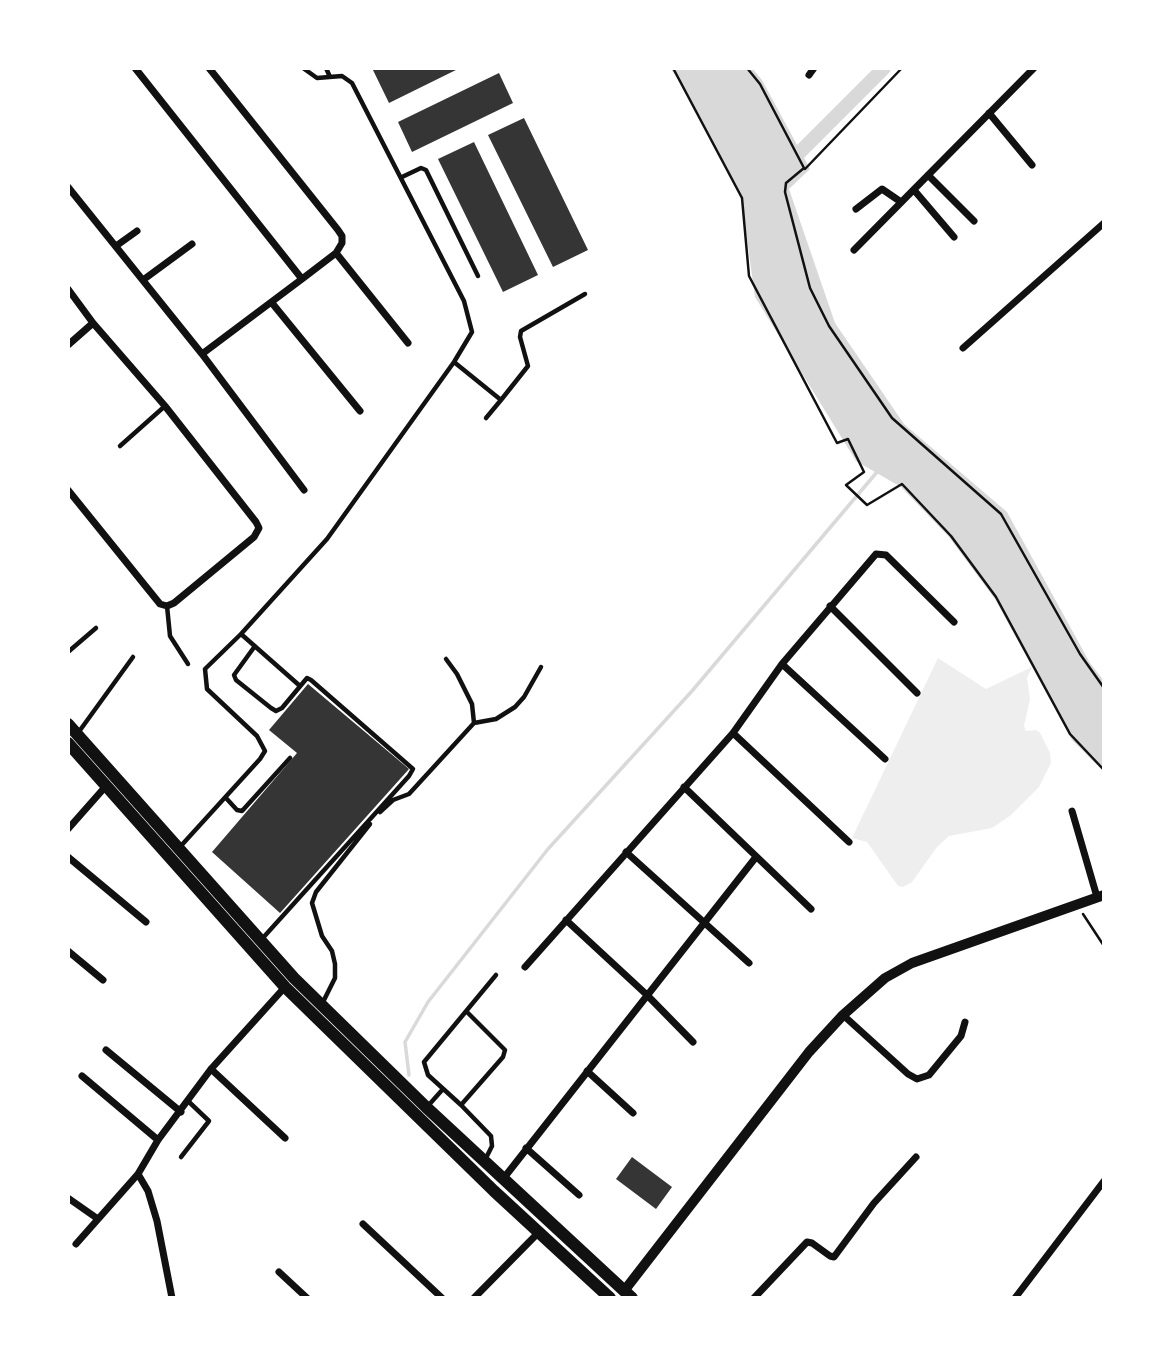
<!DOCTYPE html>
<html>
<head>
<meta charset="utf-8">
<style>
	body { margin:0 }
	#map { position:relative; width:1172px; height:1366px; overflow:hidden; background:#fff; font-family:"IBM Plex Sans",sans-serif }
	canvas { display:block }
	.frame { position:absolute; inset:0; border:70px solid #fff; pointer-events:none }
</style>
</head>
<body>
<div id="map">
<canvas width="1172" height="1366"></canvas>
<div class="frame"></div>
</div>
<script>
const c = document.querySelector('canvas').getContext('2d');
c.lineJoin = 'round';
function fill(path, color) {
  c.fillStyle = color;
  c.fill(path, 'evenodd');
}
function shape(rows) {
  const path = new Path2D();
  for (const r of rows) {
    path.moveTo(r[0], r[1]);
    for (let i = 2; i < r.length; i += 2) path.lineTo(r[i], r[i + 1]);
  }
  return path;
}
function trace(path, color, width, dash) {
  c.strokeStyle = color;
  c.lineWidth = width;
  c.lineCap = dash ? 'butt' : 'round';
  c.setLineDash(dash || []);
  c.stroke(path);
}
fill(shape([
	[938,658,986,689,1032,667,1027,678,1030,699,1024,726,1026,731,1036,730,1040,733,1050,753,1051,763,1039,787,1011,815,992,828,949,836,937,847,912,882,903,887,898,886,867,842,852,838]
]), '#eee');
fill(shape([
	[670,68,752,68,762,80,810,169,789,189,835,323,904,424,1007,512,1090,663,1104,681,1104,772,1072,740,995,599,949,537,901,487,856,461,755,297,741,196,683,86]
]), '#d9d9d9');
trace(shape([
	[409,1075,405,1042,428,1002,548,849,692,691,877,472]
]), '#d9d9d9', 3.5);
trace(shape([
	[788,164,884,68]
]), '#d9d9d9', 14);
fill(shape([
	[372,68,460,68,389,103],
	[499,73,513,103,412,152,398,122],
	[524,118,588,250,553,267,488,135],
	[474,142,538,275,503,292,438,159],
	[308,684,409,769,280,913,212,852,297,753,269,730],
	[632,1157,672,1187,656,1209,616,1179]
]), '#353535');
trace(shape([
	[673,68,742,198,749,276,837,443,848,439,864,472,846,485,867,505,902,484,951,536,996,597,1070,734,1104,770],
	[747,68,760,84,804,168,786,183,785,192,810,288,829,326,892,418,1001,514,1080,654,1104,688],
	[805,169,902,68],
	[1083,914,1104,946]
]), '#111', 2.5);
trace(shape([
	[326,68,330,77],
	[402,177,421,168,426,170,478,276],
	[454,362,501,400,528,366,520,337,521,331,585,294],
	[486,418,501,400],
	[120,446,165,406],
	[167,606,170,636,188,664],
	[241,634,300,686],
	[255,646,234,675,236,680,271,708,276,711,282,708,307,678,311,680,413,769,409,776,261,940],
	[68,652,96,628],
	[474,723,496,719,515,707,524,697,541,667],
	[78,733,133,657],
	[226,798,237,810,242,811,290,758],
	[380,812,393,800,409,794,474,723,472,704,457,674,446,659],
	[179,848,260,759,265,751,257,736,207,689,205,669,241,634,327,539,454,362,472,332,464,301,352,83,342,76,317,78,303,68],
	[323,1002,335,978,335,964,332,951,322,936,312,903,316,892,370,824],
	[467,1012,505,1050,503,1057,461,1105,428,1075,424,1062,496,975],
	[461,1105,491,1136,492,1146,485,1160],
	[427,1107,443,1089],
	[181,1157,209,1121,188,1101]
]), '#111', 4.5);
trace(shape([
	[135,68,302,279,336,253,408,343],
	[209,68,338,230,342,236,342,243,336,253],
	[809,75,814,68],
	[989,113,1032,165],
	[928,175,974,221],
	[68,187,202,354,304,490],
	[914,190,954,237],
	[856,209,882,189,901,202],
	[116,246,137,231],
	[854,250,1034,68],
	[143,280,192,244],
	[68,289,93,323],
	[272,303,360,411],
	[68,345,93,323,165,406,256,522,259,528,254,537,174,603,167,606,160,604,68,490],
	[963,348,1104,223],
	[202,354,302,279],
	[830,606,917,693],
	[782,664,885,759],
	[733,733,849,842],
	[684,787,811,909],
	[1072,811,1097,897],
	[68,829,106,786],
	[626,852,749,963],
	[68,857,146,922],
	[566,920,647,995,693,1042],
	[68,951,103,980],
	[525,967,733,733,782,664,876,554,886,555,954,622],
	[843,1015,908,1074,917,1079,929,1075,961,1036,965,1022],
	[106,1050,181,1112],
	[211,1069,285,1138],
	[587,1071,633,1113],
	[82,1076,158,1140],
	[526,1148,579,1195],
	[138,1174,148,1191,157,1221,172,1298],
	[503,1179,756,857],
	[68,1198,98,1219],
	[363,1224,442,1298],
	[76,1244,138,1174,158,1140,211,1069,285,987],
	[279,1272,307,1298],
	[474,1298,539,1232],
	[754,1298,807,1242,812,1243,830,1256,834,1257,874,1203,916,1157],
	[1015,1298,1104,1181]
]), '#111', 7);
trace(shape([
	[624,1291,809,1052,843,1015,885,978,912,963,1104,895]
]), '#111', 10);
trace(shape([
	[68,724,294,978,426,1107,632,1298],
	[68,743,285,987,494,1191,610,1298]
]), '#111', 12);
</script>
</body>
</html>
